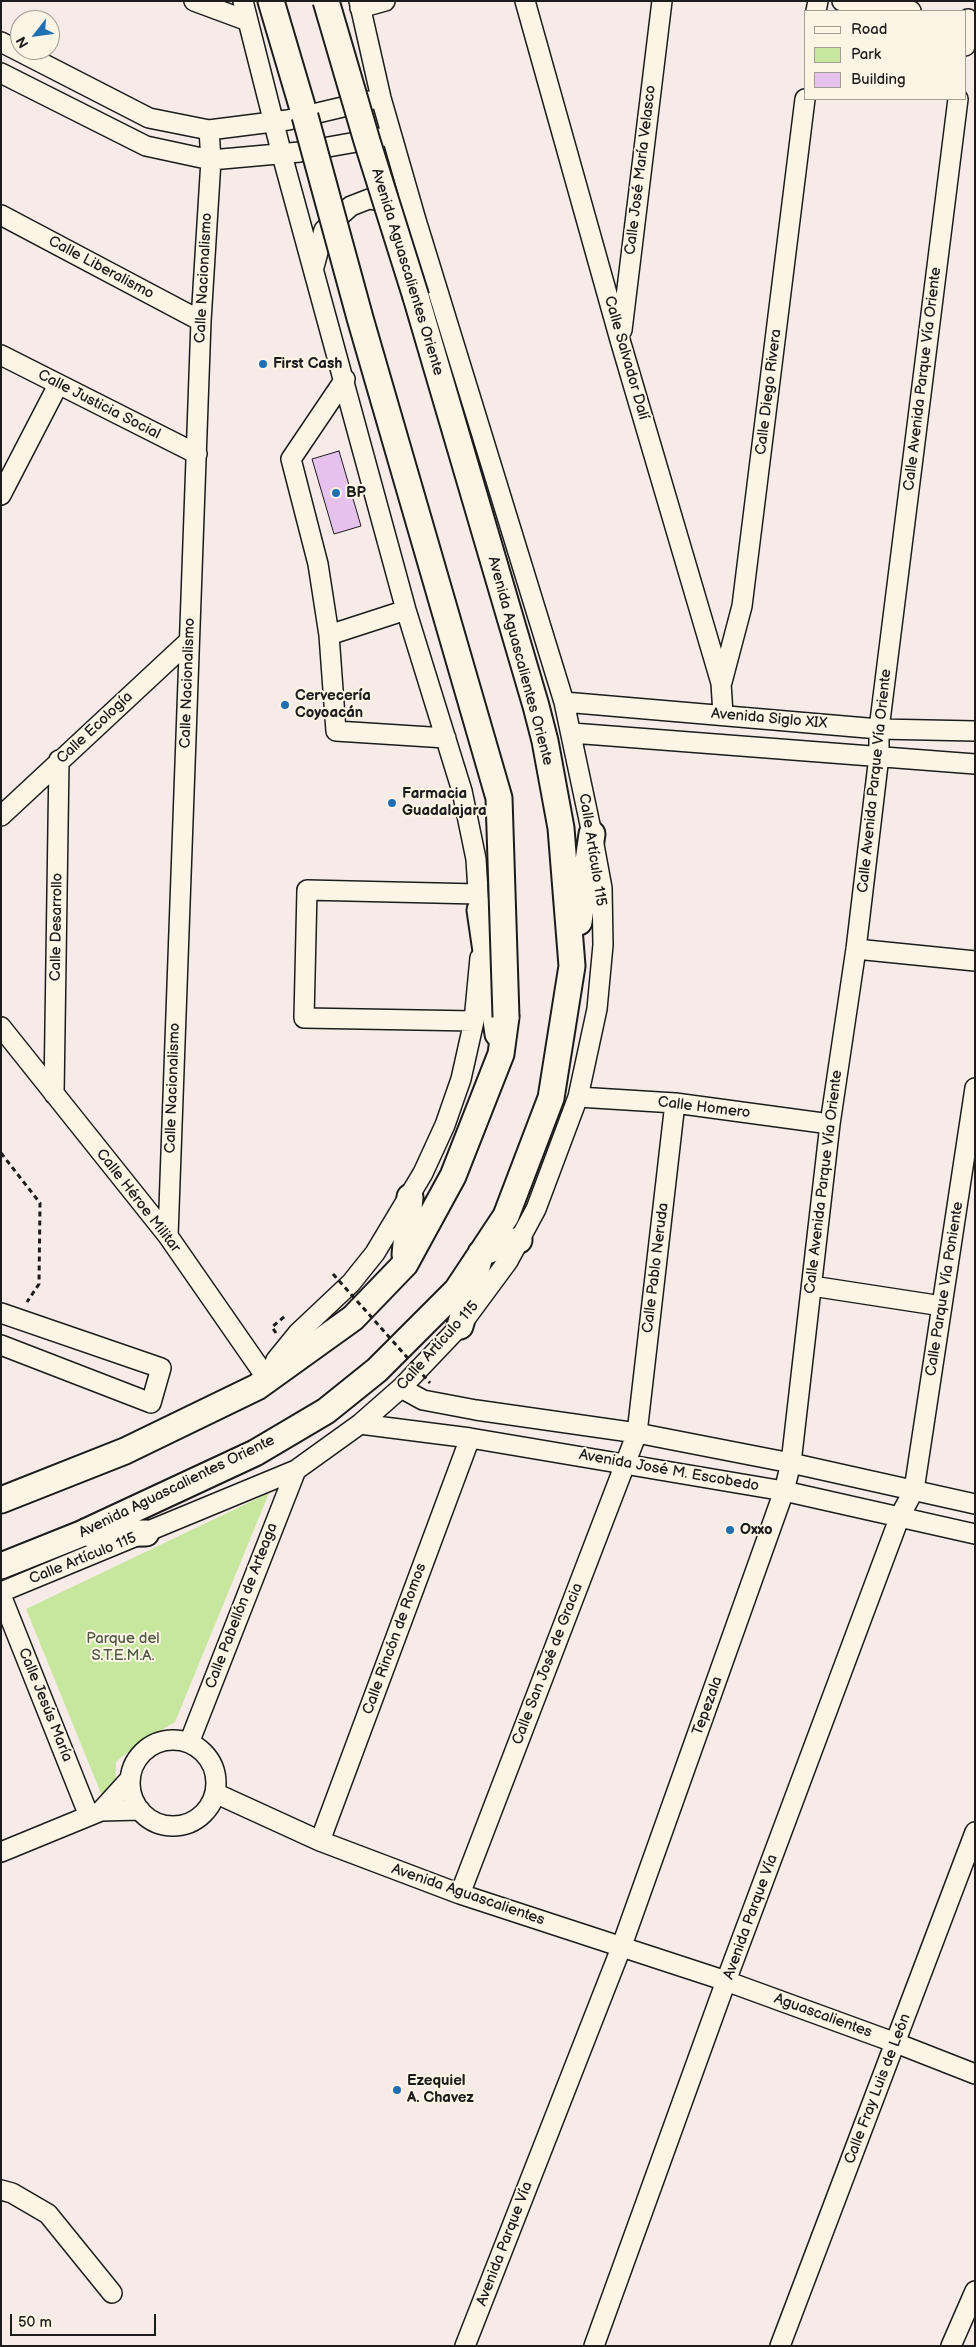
<!DOCTYPE html>
<html>
<head>
<meta charset="utf-8">
<style>
	body { margin:0 }
	#map { position:relative; width:976px; height:2347px; overflow:hidden; background:#f7ebe7; font-family:"Balsamiq Sans",sans-serif }
	canvas { display:block }
	.frame { position:absolute; inset:0; border:2px solid #1c1c1c; pointer-events:none }
	.legend { position:absolute; left:804px; top:10px; width:162px; height:90px; box-sizing:border-box; background:#fcf5e5; border:1px solid #a29e95; margin:0; padding:6px 9px; list-style:none; font-size:15px; color:#1c1c1c }
	.legend li { display:flex; align-items:center; gap:10px; height:25px }
	.legend b { width:25px; border:1px solid #a29e95 }
	.north { position:absolute; left:10px; top:10px; width:50px; height:50px; box-sizing:border-box; background:#fcf5e5; border:1px solid #a29e95; border-radius:50%; rotate:240deg; font-size:14px; font-weight:700; line-height:20px; text-align:center; color:#1c1c1c }
	.north::after { content:''; display:block; margin:auto; width:18px; height:22px; background:#1f6fb2; clip-path:polygon(50% 0,100% 100%,50% 72%,0 100%) }
	.scale { position:absolute; left:10px; top:2314px; width:146px; height:22px; box-sizing:border-box; border:2px solid #1c1c1c; border-top:0; padding-left:6px; font-size:15px; line-height:18px; white-space:nowrap; color:#1c1c1c; -webkit-text-stroke:4px #fcf5e5; paint-order:stroke }
</style>
</head>
<body>
<div id="map">
<canvas width="976" height="2347"></canvas>
<div class="frame"></div>
<ul class="legend">
<li><b style="height:6px;background:#fcf5e5"></b>Road</li>
<li><b style="height:14px;background:#c7e79f"></b>Park</li>
<li><b style="height:14px;background:#e4c2ed"></b>Building</li>
</ul>
<div class="north">N</div>
<div class="scale">50 m</div>
</div>
<script>
const c = document.querySelector('canvas').getContext('2d');
c.lineJoin = 'round';
function fill(path, color) {
  c.fillStyle = color;
  c.fill(path, 'evenodd');
}
function shape(rows) {
  const path = new Path2D();
  for (const r of rows) {
    if (r.length === 3) {
      path.moveTo(r[0] + r[2], r[1]);
      path.arc(r[0], r[1], r[2], 0, 2 * Math.PI);
      continue;
    }
    path.moveTo(r[0], r[1]);
    for (let i = 2; i < r.length; i += 2) path.lineTo(r[i], r[i + 1]);
  }
  return path;
}
function trace(path, color, width, dash) {
  c.strokeStyle = color;
  c.lineWidth = width;
  c.lineCap = dash ? 'butt' : 'round';
  c.setLineDash(dash || []);
  c.stroke(path);
}
function write(font, color, halo, rows, align = 'center') {
  c.font = font + ' "Balsamiq Sans",sans-serif';
  c.lineWidth = 4;
  c.setLineDash([]);
  c.textBaseline = 'middle';
  c.strokeStyle = halo;
  c.fillStyle = color;
  for (const [text, x, y, turn = 0] of rows) {
    c.save();
    c.translate(x, y);
    c.rotate((+turn || 0) * Math.PI / 180);
    c.textAlign = isNaN(turn) ? turn : align;
    if (halo) c.strokeText(text, 0, 0);
    c.fillText(text, 0, 0);
    c.restore();
  }
}
fill(shape([
	[269,1493,175,1722,139,1743,116,1762,115,1791,102,1796,26,1609]
]), '#c7e79f');
const building = shape([
	[339,451,361,526,334,534,312,459,339,451]
]);
fill(building, '#e4c2ed');
trace(building, '#1c1c1c', 1);
const minor = shape([
	[194,1,248,21],
	[243,1,282,155,406,610,462,791,476,859,480,923],
	[525,1,620,340,721,683,723,714],
	[842,1,911,11],
	[360,8,385,1],
	[816,11,818,1],
	[1,42,149,118,209,130,288,120,368,101],
	[965,46,968,19],
	[1,73,146,146,211,160,300,152,379,138],
	[1,215,201,321],
	[314,267,324,230,351,206,369,199,398,204],
	[622,330,662,1],
	[1,355,197,454],
	[345,379,291,459,318,564,329,635,336,731,446,738],
	[1,495,58,385],
	[329,635,406,610],
	[722,682,742,606,805,99],
	[564,702,879,729,975,731],
	[572,733,975,764],
	[1,816,189,641],
	[856,949,975,961],
	[474,1021,304,1018,307,890,478,894],
	[1,1027,168,1236,268,1380],
	[54,1094,59,760],
	[578,1097,675,1103,830,1124],
	[168,1236,201,321,211,160,209,130],
	[812,1286,942,1306],
	[1,1313,161,1368,151,1403,1,1345],
	[269,1378,276,1360,298,1333,351,1283,375,1253,423,1173,445,1125,461,1079,474,1021,480,958],
	[401,1388,423,1400,476,1410,637,1433,791,1463,975,1504],
	[360,1424,470,1438,784,1491,975,1534],
	[1,1592,296,1470,360,1424,401,1388,460,1326,508,1261,536,1209,578,1097,597,1009,603,945,602,888,592,834,564,702,416,220,381,98,359,1],
	[1,1595,89,1816],
	[173,1783,43],
	[189,1743,296,1470],
	[215,1793,320,1841,460,1894,726,1981,896,2043,975,2074],
	[101,1811,130,1779],
	[320,1841,470,1438],
	[1,1852,101,1811,140,1810],
	[460,1894,637,1433,675,1103],
	[1,2190,12,2193,48,2214,112,2293],
	[465,2346,621,1948,784,1491,791,1463,830,1124,856,949,879,756,879,729,958,99],
	[594,2346,726,1981,900,1516,914,1490,975,1088],
	[780,2346,975,1832],
	[951,2346,975,2291]
]);
const major = shape([
	[271,1,305,116],
	[480,910,498,1034],
	[579,922,592,834],
	[405,1255,410,1197],
	[460,1326,481,1253,519,1240],
	[1,1500,125,1451,257,1387,353,1318,405,1264,453,1176,501,1054,506,1017],
	[91,1534,146,1533],
	[1,1566,81,1534,255,1453,326,1411,377,1370,457,1290,506,1216,551,1098,572,966,561,828,545,741,536,706,416,297]
]);
trace(minor, '#1c1c1c', 22);
trace(major, '#1c1c1c', 29);
trace(shape([
	[1,1153,40,1203,39,1284,27,1302],
	[276,1333,272,1327,285,1316]
]), '#1c1c1c', 3, [5, 4]);
trace(minor, '#fcf5e5', 19);
trace(major, '#fcf5e5', 25);
const majorBridge = shape([
	[326,1,367,141,416,297],
	[305,116,360,318,499,798,506,1017]
]);
trace(majorBridge, '#1c1c1c', 29, []);
trace(shape([
	[333,1274,430,1383]
]), '#1c1c1c', 3, [5, 4]);
trace(majorBridge, '#fcf5e5', 25);
for (const [x, y, r, color] of [
	[263,364,5,"#1f6fb2"],
	[336,493,5,"#1f6fb2"],
	[285,705,5,"#1f6fb2"],
	[392,803,5,"#1f6fb2"],
	[730,1530,5,"#1f6fb2"],
	[397,2090,5,"#1f6fb2"]
]) {
  const dot = new Path2D();
  dot.arc(x, y, r, 0, 2 * Math.PI);
  c.fillStyle = color;
  c.fill(dot);
  trace(dot, '#fcf5e5', 2);
}
write('15px', '#1c1c1c', '#fcf5e5', [
	["Calle José María Velasco",641,170,-83],
	["Calle Liberalismo",101,268,28],
	["Avenida Aguascalientes Oriente",407,272,73],
	["Calle Nacionalismo",204,278,-87],
	["Calle Salvador Dalí",626,358,74],
	["Calle Avenida Parque Vía Oriente",923,379,-83],
	["Calle Diego Rivera",769,392,-83],
	["Calle Justicia Social",99,405,27],
	["Avenida Aguascalientes Oriente",520,661,75],
	["Calle Nacionalismo",188,683,-88],
	["Avenida Siglo XIX",769,719,5],
	["Calle Ecología",95,728,-43],
	["Calle Avenida Parque Vía Oriente",875,781,-84],
	["Calle Artículo 115",592,850,81],
	["Calle Desarrollo",57,927,-89],
	["Calle Nacionalismo",173,1088,-88],
	["Calle Homero",704,1108,7],
	["Calle Avenida Parque Vía Oriente",824,1182,-83],
	["Calle Héroe Militar",138,1201,52],
	["Calle Pablo Neruda",656,1268,-83],
	["Calle Parque Vía Poniente",945,1289,-81],
	["Calle Artículo 115",438,1346,-48],
	["Avenida José M. Escobedo",669,1471,10],
	["Avenida Aguascalientes Oriente",177,1487,-26],
	["Calle Artículo 115",83,1559,-22],
	["Calle Pabellón de Arteaga",242,1606,-69],
	["Calle Rincón de Romos",395,1639,-70],
	["Calle San José de Gracia",548,1664,-69],
	["Calle Jesús María",45,1705,68],
	["Tepezala",708,1706,-70],
	["Avenida Aguascalientes",468,1895,19],
	["Avenida Parque Vía",751,1917,-70],
	["Aguascalientes",823,2016,20],
	["Calle Fray Luis de León",878,2089,-69],
	["Avenida Parque Vía",505,2244,-69]
]);
write('bold 15px', '#1c1c1c', '#fcf5e5', [
	["First Cash",273,364],
	["BP",346,493],
	["Cervecería",295,696],
	["Coyoacán",295,713],
	["Farmacia",402,794],
	["Guadalajara",402,811],
	["Oxxo",740,1530],
	["Ezequiel",407,2081],
	["A. Chavez",407,2098]
], 'left');
write('15px', '#4f5943', '#fcf5e5', [
	["Parque del",123,1639],
	["S.T.E.M.A.",123,1656]
]);
</script>
</body>
</html>
